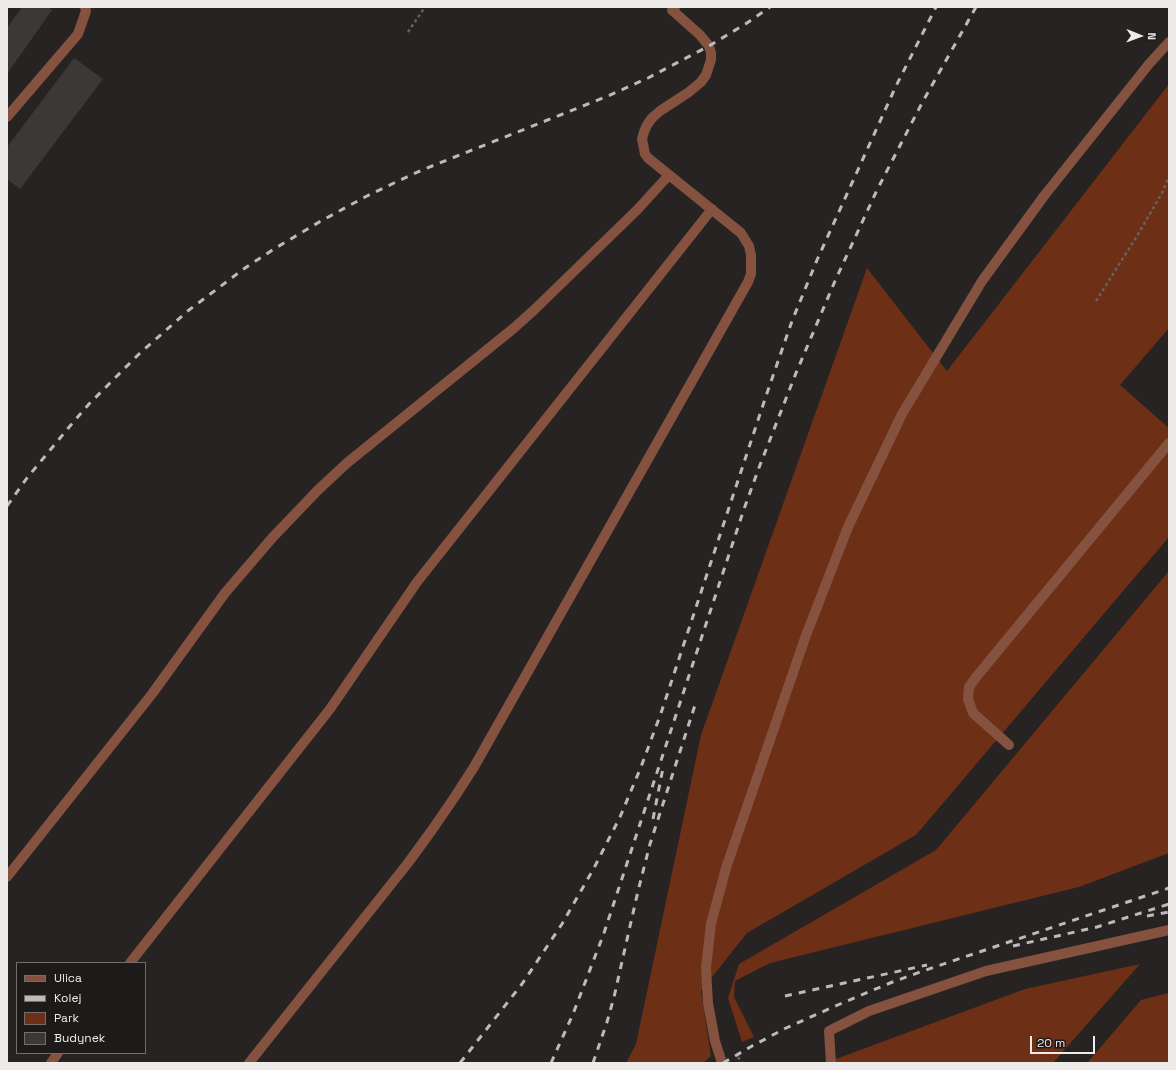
<!DOCTYPE html>
<html>
<head>
<meta charset="utf-8">
<style>
	body { margin:0 }
	#map { position:relative; width:1176px; height:1070px; overflow:hidden; background:#262322; font-family:"Space Grotesk",sans-serif }
	canvas { display:block }
	.frame { position:absolute; inset:0; border:8px solid #eeeceb; pointer-events:none }
	.legend { position:absolute; left:16px; top:962px; width:130px; height:92px; box-sizing:border-box; background:#1d1a19; border:1px solid #716e6d; margin:0; padding:5px 7px; list-style:none; font-size:12px; color:#eeeceb }
	.legend li { display:flex; align-items:center; gap:8px; height:20px }
	.legend b { width:20px; border:1px solid #716e6d }
	.north { position:absolute; left:1120px; top:16px; width:40px; height:40px; -webkit-text-stroke:3px #1d1a19; paint-order:stroke; rotate:91deg; font-size:11px; font-weight:700; line-height:16px; text-align:center; color:#eeeceb }
	.north::after { content:''; display:block; margin:auto; width:14px; height:18px; background:#eeeceb; clip-path:polygon(50% 0,100% 100%,50% 72%,0 100%) }
	.scale { position:absolute; left:1030px; top:1036px; width:65px; height:18px; box-sizing:border-box; border:2px solid #eeeceb; border-top:0; padding-left:5px; font-size:12px; line-height:14px; white-space:nowrap; color:#eeeceb; -webkit-text-stroke:3px #1d1a19; paint-order:stroke }
</style>
</head>
<body>
<div id="map">
<canvas width="1176" height="1070"></canvas>
<div class="frame"></div>
<ul class="legend">
<li><b style="height:5px;background:#84523f"></b>Ulica</li>
<li><b style="height:5px;background:#bdbbba"></b>Kolej</li>
<li><b style="height:11px;background:#6d2f15"></b>Park</li>
<li><b style="height:11px;background:#3b3837"></b>Budynek</li>
</ul>
<div class="north">N</div>
<div class="scale">20 m</div>
</div>
<script>
const c = document.querySelector('canvas').getContext('2d');
c.lineJoin = 'round';
function fill(path, color) {
  c.fillStyle = color;
  c.fill(path, 'evenodd');
}
function shape(rows) {
  const path = new Path2D();
  for (const r of rows) {
    path.moveTo(r[0], r[1]);
    for (let i = 2; i < r.length; i += 2) path.lineTo(r[i], r[i + 1]);
  }
  return path;
}
function trace(path, color, width, dash) {
  c.strokeStyle = color;
  c.lineWidth = width;
  c.lineCap = dash ? 'butt' : 'round';
  c.setLineDash(dash || []);
  c.stroke(path);
}
fill(shape([
	[1169,84,1169,328,1120,385,1169,428,1169,537,916,835,747,933,701,991,711,1056,703,1063,626,1063,636,1044,701,735,867,268,947,371],
	[1169,571,1169,853,1079,887,770,963,735,981,734,997,754,1037,742,1042,728,998,739,964,936,850],
	[1140,964,1053,1063,825,1063,1025,989],
	[1169,993,1169,1063,1087,1063,1141,1000]
]), '#6d2f15');
fill(shape([
	[22,7,47,7,52,10,7,74,7,28],
	[74,58,103,79,20,189,7,179,7,147]
]), '#3b3837');
trace(shape([
	[408,32,425,7],
	[1096,301,1137,236,1162,193,1169,176],
	[738,1057,742,1063]
]), '#656261', 2.5, [3, 3]);
trace(shape([
	[7,117,78,34,86,11,85,7],
	[1009,745,973,713,968,699,969,687,977,676,1169,443],
	[7,877,152,694,225,593,273,537,318,490,347,463,514,328,534,310,637,210,669,175],
	[130,963,330,709,417,582,712,209],
	[51,1063,58,1053],
	[249,1063,408,863,432,830,454,798,474,767,748,282,751,274,751,255,749,246,741,233,648,158,645,154,642,139,644,132,647,125,652,118,660,111,689,92,701,82,706,75,711,60,711,53,709,46,700,35,672,10,675,7],
	[831,1063,829,1031,869,1011,986,971,1169,930]
]), '#84523f', 10);
trace(shape([
	[722,1063,715,1041,708,1003,706,968,711,924,726,868,805,638,848,527,902,414,982,281,1044,196,1149,64,1169,42]
]), '#84523f', 10);
trace(shape([
	[7,506,27,478,70,426,89,404,139,354,189,310,245,268,274,249,321,221,365,197,394,183,422,170,608,96,648,78,709,46,747,23,770,7],
	[653,819,663,768],
	[1147,916,1169,912],
	[1013,946,1097,927,1169,904],
	[785,996,927,965],
	[460,1063,522,984,562,924,594,868,620,817,641,767,661,713,766,396,792,321,817,260,896,86,936,7],
	[551,1063,573,1014,604,933,744,509,760,465,796,373,835,281,877,190,922,103,976,7],
	[593,1063,607,1022,614,997,638,891,650,844,696,702],
	[723,1063,752,1046,786,1028,840,1004,890,983,920,972,1169,888]
]), '#bdbbba', 3, [7, 7]);
</script>
</body>
</html>
